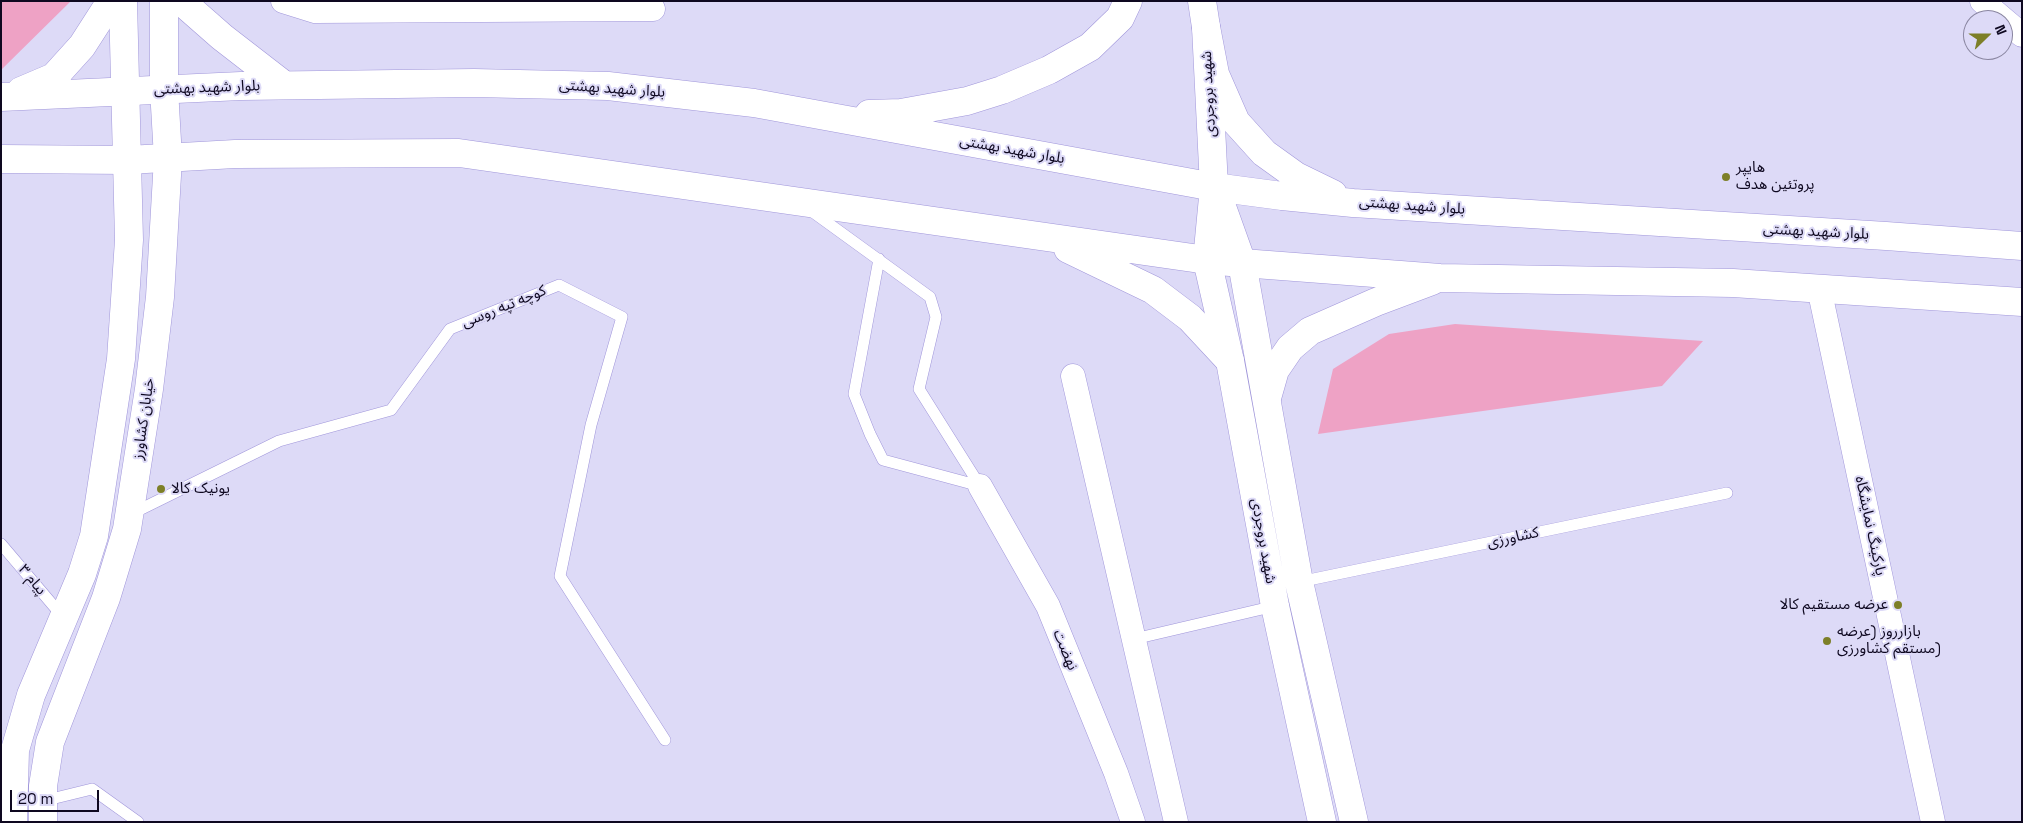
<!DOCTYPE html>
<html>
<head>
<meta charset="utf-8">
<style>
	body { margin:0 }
	#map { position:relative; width:2023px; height:823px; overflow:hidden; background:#dddaf7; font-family:"Space Grotesk",sans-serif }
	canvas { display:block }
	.frame { position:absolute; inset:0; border:2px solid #0e0820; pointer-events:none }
	.north { position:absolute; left:1963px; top:10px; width:50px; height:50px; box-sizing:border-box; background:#dddaf7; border:1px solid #8a86a1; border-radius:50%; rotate:68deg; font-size:14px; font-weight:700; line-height:20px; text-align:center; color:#0e0820 }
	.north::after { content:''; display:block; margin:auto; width:18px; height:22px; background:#7d7f28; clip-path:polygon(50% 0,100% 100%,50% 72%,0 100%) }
	.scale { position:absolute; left:10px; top:790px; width:89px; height:22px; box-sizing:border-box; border:2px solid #0e0820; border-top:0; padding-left:6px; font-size:15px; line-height:18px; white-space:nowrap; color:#0e0820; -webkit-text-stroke:4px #dddaf7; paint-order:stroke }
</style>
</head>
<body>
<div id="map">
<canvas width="2023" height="823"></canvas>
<div class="frame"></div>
<div class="north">N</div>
<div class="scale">20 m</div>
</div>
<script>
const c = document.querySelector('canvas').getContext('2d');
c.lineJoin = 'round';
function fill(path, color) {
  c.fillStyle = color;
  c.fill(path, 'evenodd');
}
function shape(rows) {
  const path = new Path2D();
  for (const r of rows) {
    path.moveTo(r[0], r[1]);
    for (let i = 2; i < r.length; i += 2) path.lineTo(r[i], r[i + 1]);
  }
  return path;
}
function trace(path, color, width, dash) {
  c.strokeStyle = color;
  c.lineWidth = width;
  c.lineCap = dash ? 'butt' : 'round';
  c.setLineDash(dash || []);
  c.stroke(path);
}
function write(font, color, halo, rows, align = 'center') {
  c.font = font + ' "Space Grotesk","Noto Sans Arabic",sans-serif';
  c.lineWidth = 4;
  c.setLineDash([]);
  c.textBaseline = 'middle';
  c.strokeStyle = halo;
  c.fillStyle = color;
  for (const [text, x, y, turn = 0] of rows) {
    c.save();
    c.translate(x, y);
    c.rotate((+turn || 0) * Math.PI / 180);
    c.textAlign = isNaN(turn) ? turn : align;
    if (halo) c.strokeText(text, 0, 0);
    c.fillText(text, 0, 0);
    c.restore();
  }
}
fill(shape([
	[1,1,71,1,1,70],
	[1455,324,1703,341,1662,386,1318,434,1333,369,1389,334]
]), '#eea2c5');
const service = shape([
	[810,210,930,297,936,317,919,389,980,486],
	[879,259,854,394,870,434,883,460,980,486],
	[131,514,279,441,391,410,450,329,559,285,622,317,591,425,560,576,665,740],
	[1,544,63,617],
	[1299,582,1727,493],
	[1134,639,1275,606],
	[43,801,92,789,138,822]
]);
const minor = shape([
	[283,1,315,11,653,9],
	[1982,1,2022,35],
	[1819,288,1933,822],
	[1073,376,1176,822],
	[980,486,1048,606,1116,773,1133,822]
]);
const tertiary = shape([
	[1202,1,1206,27,1214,187,1207,260,1230,361,1275,606,1322,822],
	[1217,193,1242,263,1299,582,1354,822],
	[13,822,15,750,31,695,82,574,94,536,121,359,129,240,123,1],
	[43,822,43,786,50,742,106,598,127,529,149,389,160,297,168,158,164,89,164,1]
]);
const secondary = shape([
	[181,1,222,37,284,85],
	[1206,27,1215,74,1236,122,1264,153,1296,176,1333,194],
	[21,91,54,77,82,46,111,1],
	[1,97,241,86,474,83,608,86,754,103,1214,187,1282,196,1353,203,1886,236,2022,246],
	[869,114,901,113,967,101,1002,90,1049,70,1090,47,1120,18,1128,1],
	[1,159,128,160,235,154,459,153,1207,260,1242,263,1440,278,1733,283,2022,302],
	[1068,249,1153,290,1190,318,1230,361],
	[1267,398,1275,370,1290,348,1310,331,1376,302,1432,281]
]);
trace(service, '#a096da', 12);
trace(minor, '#a096da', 25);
trace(tertiary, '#a096da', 29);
trace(secondary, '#a096da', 29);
trace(service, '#fff', 11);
trace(minor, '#fff', 24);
trace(tertiary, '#fff', 28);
trace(secondary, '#fff', 28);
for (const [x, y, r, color] of [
	[1726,177,5,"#7d7f28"],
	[161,489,5,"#7d7f28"],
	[1898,605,5,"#7d7f28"],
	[1827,641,5,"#7d7f28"]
]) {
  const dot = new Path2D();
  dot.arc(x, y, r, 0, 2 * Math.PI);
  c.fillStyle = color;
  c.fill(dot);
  trace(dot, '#dddaf7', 2);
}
write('15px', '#0e0820', '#dddaf7', [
	["بلوار شهید بهشتی",207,88,-2],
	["بلوار شهید بهشتی",612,89,4],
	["شهید بروجردی",1209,94,-93],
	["بلوار شهید بهشتی",1012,150,10],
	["بلوار شهید بهشتی",1412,206,4],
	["بلوار شهید بهشتی",1816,232,3],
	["کوچه تپه روسی",504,307,-22],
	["خیابان کشاورز",144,419,-82],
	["پارکینگ نمایشگاه",1870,526,78],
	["کشاورزی",1513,538,-12],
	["شهید بروجردی",1263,541,80],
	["پیام ۳",32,580,50],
	["نهضت",1065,650,68]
]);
write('15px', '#0e0820', '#dddaf7', [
	["هایپر",1736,168],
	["پروتئین هدف",1736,185],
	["یونیک کالا",171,489],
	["عرضه مستقیم کالا",1888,605,"right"],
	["بازارروز (عرضه",1837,632],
	["مستقم کشاورزی)",1837,649]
], 'left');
</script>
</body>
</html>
